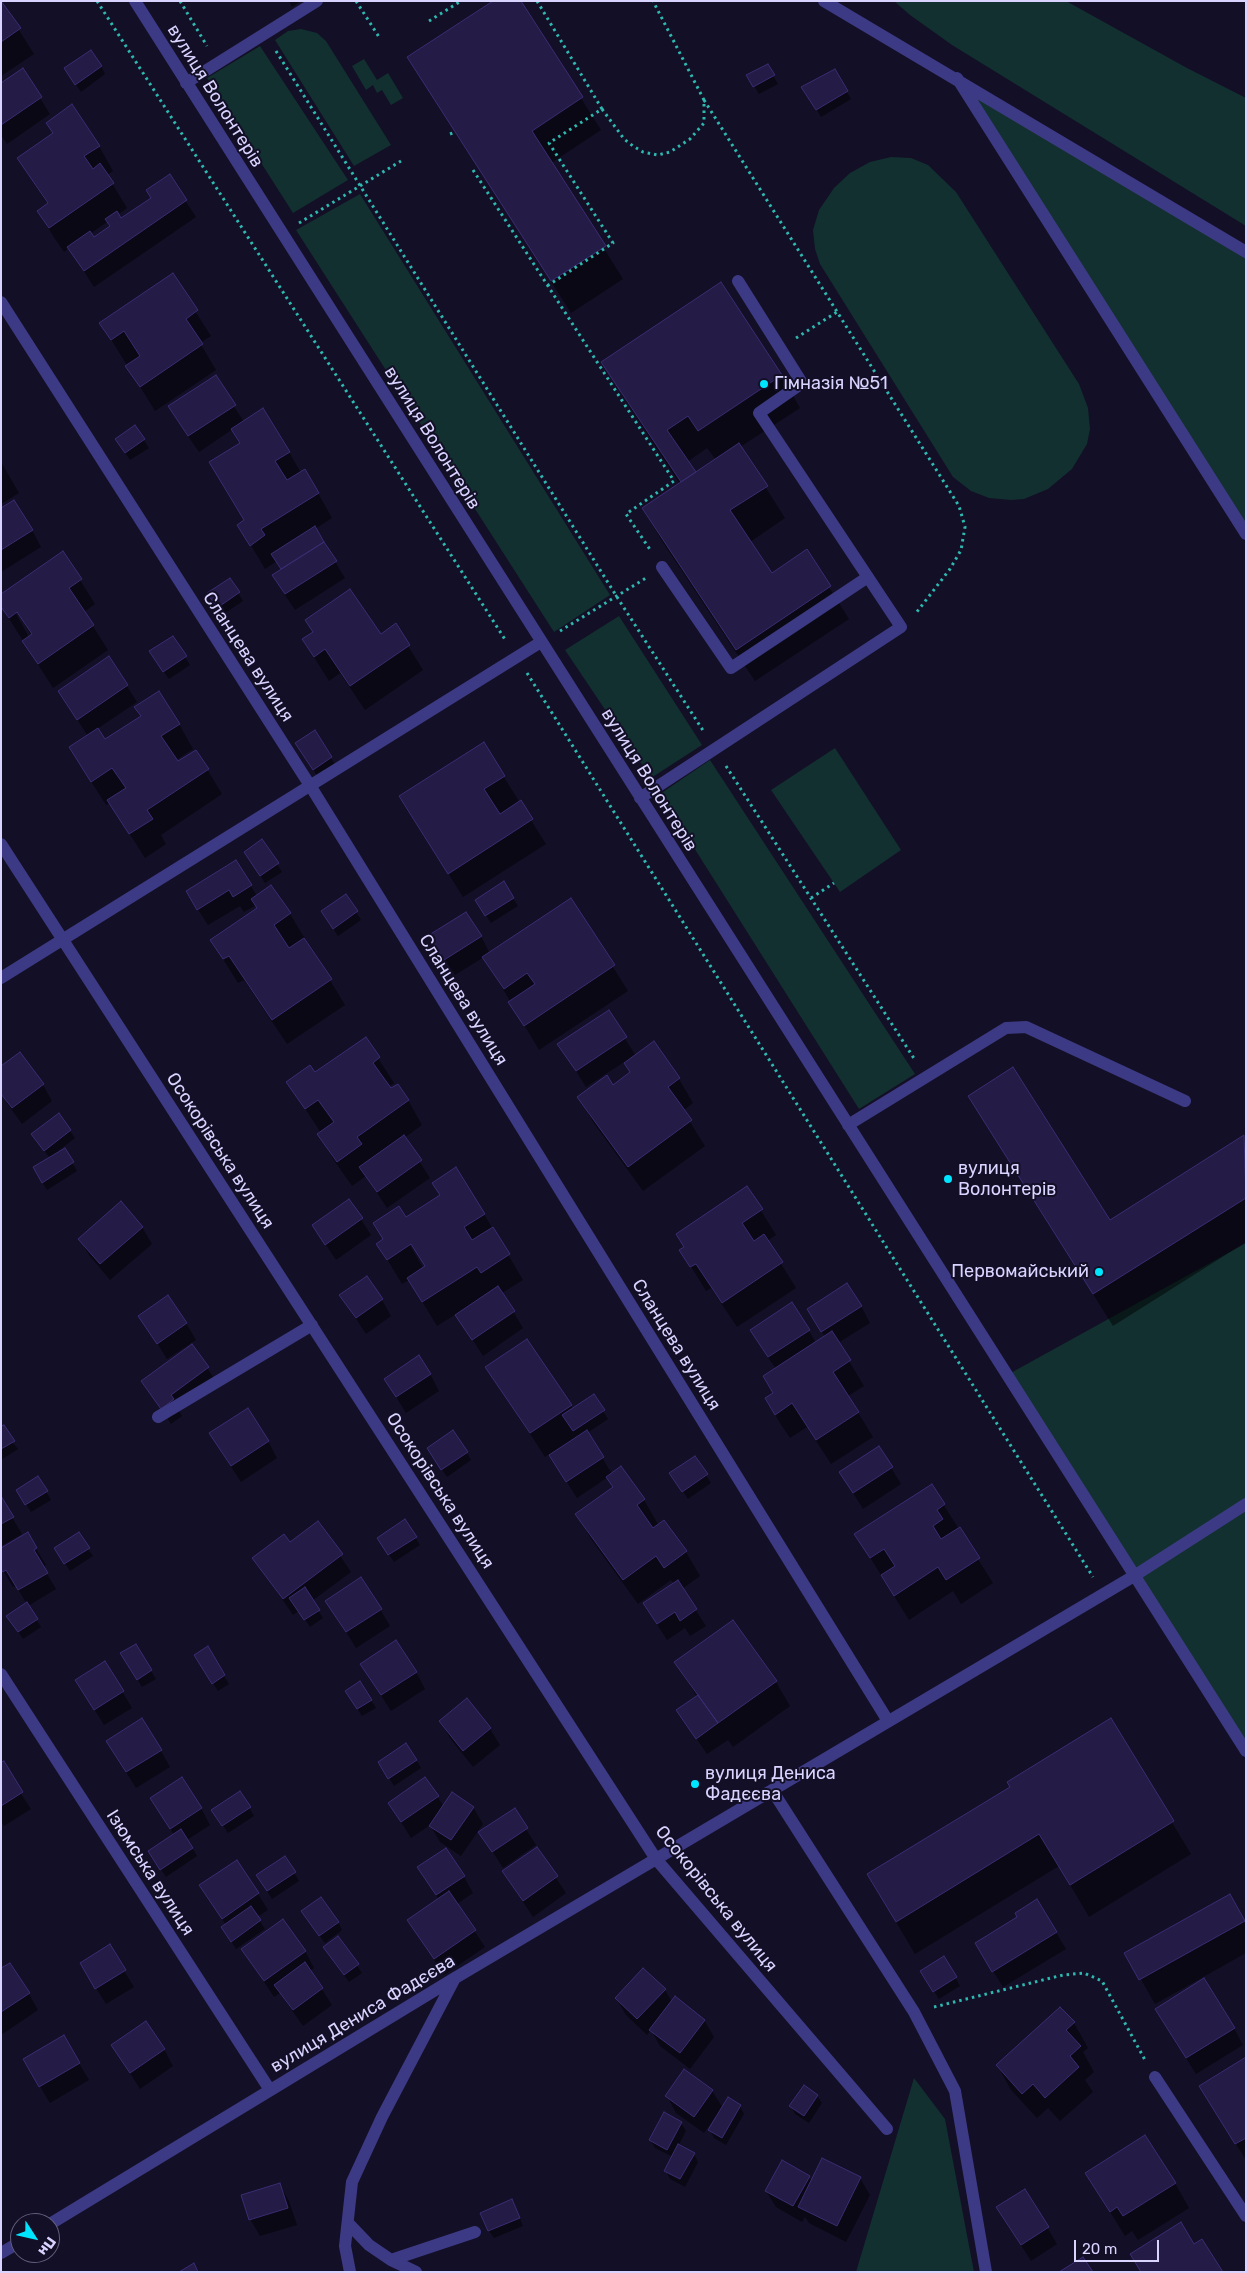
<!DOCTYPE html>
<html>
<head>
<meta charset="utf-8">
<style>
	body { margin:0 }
	#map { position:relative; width:1247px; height:2273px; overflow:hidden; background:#130f26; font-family:Rubik,sans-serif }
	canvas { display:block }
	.frame { position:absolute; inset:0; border:2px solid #d9d4ff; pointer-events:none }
	.north { position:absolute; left:10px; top:2213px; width:50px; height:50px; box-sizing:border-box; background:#130f26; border:1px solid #625e7d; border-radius:50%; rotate:125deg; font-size:14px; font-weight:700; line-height:20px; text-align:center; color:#d9d4ff }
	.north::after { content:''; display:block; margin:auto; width:18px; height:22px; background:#00e5ff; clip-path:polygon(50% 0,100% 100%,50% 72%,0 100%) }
	.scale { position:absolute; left:1074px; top:2240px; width:85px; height:22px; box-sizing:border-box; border:2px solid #d9d4ff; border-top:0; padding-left:6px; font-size:15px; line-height:18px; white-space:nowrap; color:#d9d4ff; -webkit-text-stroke:4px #130f26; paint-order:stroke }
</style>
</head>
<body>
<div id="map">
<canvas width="1247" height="2273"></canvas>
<div class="frame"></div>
<div class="north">Пн</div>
<div class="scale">20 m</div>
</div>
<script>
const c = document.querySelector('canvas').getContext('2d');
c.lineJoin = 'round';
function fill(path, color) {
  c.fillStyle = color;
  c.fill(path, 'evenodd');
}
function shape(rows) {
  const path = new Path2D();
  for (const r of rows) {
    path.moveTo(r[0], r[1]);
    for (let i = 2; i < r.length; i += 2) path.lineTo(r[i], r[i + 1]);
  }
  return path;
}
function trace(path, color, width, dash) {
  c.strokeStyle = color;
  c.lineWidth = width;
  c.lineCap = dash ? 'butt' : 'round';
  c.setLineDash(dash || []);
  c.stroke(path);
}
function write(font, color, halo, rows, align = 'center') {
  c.font = font + ' Rubik,sans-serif';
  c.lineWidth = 4;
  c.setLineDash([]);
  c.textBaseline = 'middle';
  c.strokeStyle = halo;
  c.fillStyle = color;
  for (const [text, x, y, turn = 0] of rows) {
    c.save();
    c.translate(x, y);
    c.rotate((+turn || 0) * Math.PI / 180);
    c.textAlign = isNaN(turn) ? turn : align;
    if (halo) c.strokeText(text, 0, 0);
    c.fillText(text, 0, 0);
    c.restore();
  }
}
fill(shape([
	[894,1,1066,1,1187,68,1246,98,1246,226,952,45,910,15],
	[301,29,317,33,326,41,391,145,354,166,275,40,288,31],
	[260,46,348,180,293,213,207,78],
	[364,59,377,80,388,73,403,98,391,105,382,90,377,93,373,85,366,90,352,66],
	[957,78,1246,252,1246,534],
	[891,157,911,158,928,165,956,192,1079,384,1088,408,1090,429,1087,444,1072,469,1048,489,1024,499,1011,500,989,498,971,491,953,477,820,264,815,249,813,230,819,210,834,188,850,173,870,162],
	[360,194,610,595,554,632,296,230],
	[619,616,702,745,651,778,565,650],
	[835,748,901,850,840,892,771,790],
	[710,760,915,1074,859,1109,660,794],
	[1246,1243,1246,1751,1007,1375],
	[914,2078,945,2119,974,2272,856,2272]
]), '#12302f');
fill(shape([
	[289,1,301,1,292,7],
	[520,1,601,130,551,163,623,279,571,313,409,57],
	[1,2,34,54,1,76],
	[101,66,105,74,81,92,70,76],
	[767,66,778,84,759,94,748,76],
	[22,70,50,114,7,144,1,135,1,84],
	[834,71,851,99,821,117,808,95],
	[99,146,113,171,107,175,127,208,117,215,121,220,152,198,169,176,196,217,94,287,69,248,64,252,53,236,39,211,48,205,18,158],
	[107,222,111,227,94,239,90,234],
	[172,275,211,336,200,343,216,370,155,411,101,323],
	[603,363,781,375,800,408,740,447,785,518,750,542,772,574,806,551,849,619,755,681,662,541,643,509,680,484,622,395],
	[707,448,716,460,695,474,687,462],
	[215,377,244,422,289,452,301,473,318,493,332,518,315,529,345,578,295,610,283,592,282,570,277,561,265,569,239,525,245,520,242,444,233,429,199,452,179,423],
	[135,426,149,448,130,460,121,447],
	[1,462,19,493,1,504],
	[1,509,32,530,41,547,1,572],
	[63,553,95,604,84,612,108,650,53,688,1,606],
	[17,611,32,637,29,637,15,612],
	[229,579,243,601,222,615,213,602],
	[395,625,423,670,365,710,340,673,329,681,303,640,381,635],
	[173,637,190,665,169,679,155,660],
	[109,658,137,702,97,729,105,741,179,724,193,749,176,760,177,763,196,751,222,794,161,835,166,844,145,858,110,803,106,805,85,772,88,736,59,692],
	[314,732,336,766,318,777,301,752],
	[483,744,546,844,463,897,400,797],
	[262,841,282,872,265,883,250,860],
	[236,862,257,896,290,914,345,1005,287,1044,244,980,238,983,211,940,258,909,256,905,244,912,240,906,208,925,197,908],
	[503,883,518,906,491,923,481,908],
	[346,896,361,920,338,936,327,919],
	[571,900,628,991,539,1050,484,957,455,975,440,952,481,936,490,954],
	[608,1012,636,1056,654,1043,679,1079,693,1103,683,1111,705,1146,643,1191,593,1122,579,1097,613,1086,631,1073,624,1062,586,1087,559,1044],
	[365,1038,394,1083,388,1087,408,1100,422,1125,404,1138,430,1178,387,1208,366,1176,352,1186,333,1159,319,1134,321,1133,288,1082,315,1074],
	[1,1067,43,1085,52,1101,22,1124,1,1095],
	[969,1096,1110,1222,1244,1137,1246,1140,1246,1242,1113,1326],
	[70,1131,75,1138,58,1151,59,1152,64,1149,77,1171,47,1190,34,1168,50,1158,37,1142],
	[747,1188,776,1235,767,1241,796,1288,737,1327,711,1288,706,1291,681,1250],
	[349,1201,371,1235,336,1260,313,1225],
	[484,1214,523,1280,502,1293,523,1328,483,1356,456,1314,437,1326,409,1280,402,1284,378,1244,406,1219],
	[409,1238,426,1268,423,1268,407,1240],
	[142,1227,152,1244,110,1280,89,1255,80,1239],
	[341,1296,382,1300,391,1316,366,1334],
	[861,1306,870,1323,838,1343,864,1386,848,1396,873,1437,831,1464,807,1427,790,1438,780,1423,766,1399,774,1393,776,1369,761,1347,809,1331,816,1343,825,1337,818,1326],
	[140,1316,186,1323,196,1340,167,1359],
	[192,1346,218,1384,179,1411,182,1416,171,1424,143,1381],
	[487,1367,571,1406,573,1409,593,1396,608,1419,587,1433,612,1474,621,1467,644,1500,659,1526,686,1552,700,1576,682,1589,706,1626,690,1636,685,1628,667,1640,644,1604,674,1584,671,1580,638,1604,591,1539,577,1514,614,1488,608,1477,577,1498,549,1454,545,1457],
	[430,1374,439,1391,406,1413,385,1379],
	[1,1428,18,1449,1,1460],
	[268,1441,277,1458,241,1482,220,1450],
	[879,1448,901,1484,863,1509,841,1473],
	[467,1453,471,1460,447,1477,433,1456],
	[695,1457,711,1483,688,1499,676,1481],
	[38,1478,51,1500,31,1512,22,1498],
	[931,1485,993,1583,961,1604,953,1591,909,1620,856,1535],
	[1,1499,22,1534,1,1546],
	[318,1523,351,1572,312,1601,323,1618,310,1627,299,1611,293,1615,254,1558,290,1543],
	[27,1534,46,1565,43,1567,56,1589,28,1606,41,1627,23,1639,13,1624,27,1604,16,1586,13,1587,1,1567],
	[415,1537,420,1545,394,1562,383,1546],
	[88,1549,93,1556,70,1571,60,1556],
	[327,1601,380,1609,390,1626,356,1648],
	[135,1646,156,1679,142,1687,122,1654],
	[207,1648,229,1684,218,1691,200,1663],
	[676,1662,776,1682,790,1706,733,1747,728,1740,707,1754,678,1711,697,1697],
	[105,1663,132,1708,104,1725,86,1696],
	[416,1672,425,1689,391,1711,371,1680],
	[351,1699,371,1700,376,1708,362,1716],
	[467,1700,490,1729,500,1745,473,1767,450,1738,441,1721],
	[1110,1720,1191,1854,1089,1917,1059,1866,915,1954,868,1875,1011,1787],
	[161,1751,170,1767,136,1788,117,1758],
	[416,1760,421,1768,394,1786,384,1770],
	[1,1764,31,1809,4,1826,1,1822],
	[425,1778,444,1807,473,1807,483,1824,461,1856,440,1842,430,1825,411,1838,389,1803],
	[240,1792,254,1816,228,1833,218,1818],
	[201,1808,210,1825,187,1840,197,1856,166,1877,154,1859,174,1835,161,1814],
	[514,1810,536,1845,503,1868,480,1832],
	[536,1848,566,1893,533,1917,503,1872],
	[285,1858,299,1881,272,1899,262,1883],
	[419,1868,464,1877,473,1893,457,1904,485,1947,444,1975,409,1921,439,1900],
	[201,1886,258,1894,268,1910,257,1917,265,1929,236,1949,227,1935,226,1925],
	[1229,1896,1246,1925,1246,1953,1155,2004,1126,1953],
	[1037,1901,1066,1949,1003,1987,986,1960,1019,1918],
	[307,1919,338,1922,342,1930,325,1943],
	[338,1938,362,1973,349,1982,329,1955],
	[243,1950,305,1951,314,1968,310,1971,332,2005,303,2026,280,1993,274,1997],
	[944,1958,960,1986,939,1999,922,1972],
	[1,1970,29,1994,38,2010,1,2035],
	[124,1971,134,1987,106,2004,91,1980],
	[665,1990,672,2002,704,2020,714,2037,690,2069,660,2046,651,2030,647,2035,626,2015,616,1998],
	[1074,2023,1088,2048,1083,2052,1094,2072,1085,2080,1093,2092,1060,2121,1048,2108,1037,2118,1011,2090,997,2065],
	[1166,2026,1234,2028,1243,2045,1196,2074],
	[63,2036,89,2080,50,2103,24,2060],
	[113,2046,164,2049,173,2066,140,2089],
	[1246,2059,1246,2160,1215,2111],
	[712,2091,723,2108,740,2106,744,2114,726,2145,714,2138,710,2130,717,2118,715,2117,704,2133,676,2113,667,2096],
	[817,2096,822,2103,809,2123,795,2114,791,2106],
	[681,2123,686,2131,678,2146,694,2154,698,2162,685,2187,670,2179,666,2171,673,2157,655,2148,650,2140],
	[1086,2173,1175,2183,1189,2208,1138,2240,1132,2231,1125,2236],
	[809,2177,812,2182,860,2178,870,2195,846,2242,809,2223,805,2217,802,2222,776,2207,766,2191],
	[280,2185,289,2201,297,2225,260,2236,250,2219],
	[1025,2190,1057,2244,1031,2261,1007,2223],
	[516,2209,523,2226,494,2238,489,2231]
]), '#0007');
const building = shape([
	[1,1,21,28,1,42,1,1],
	[493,1,521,1,583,97,532,131,606,246,551,281,407,57,493,1],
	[91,50,102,66,75,85,64,68,91,50],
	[768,64,775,75,753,87,746,75,768,64],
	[23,68,42,97,1,125,1,83,23,68],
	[835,69,848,91,816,110,801,87,835,69],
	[72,104,100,146,84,156,93,169,100,163,114,183,49,228,37,211,48,203,17,158,53,133,46,123,72,104],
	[170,174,187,200,84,271,67,247,90,231,94,237,110,226,105,219,117,211,121,218,151,198,146,190,170,174],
	[173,273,198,310,186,319,203,344,140,387,125,366,140,356,124,331,111,340,99,323,173,273],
	[721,282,782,375,698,431,688,416,667,430,696,472,681,482,601,362,721,282],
	[216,375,236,405,188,436,168,406,216,375],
	[263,408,290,452,275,461,287,480,305,469,319,493,261,529,265,535,250,546,237,525,244,520,209,462,240,443,231,429,263,408],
	[135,425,145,439,125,453,115,439,135,425],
	[739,443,768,486,730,510,772,573,807,549,831,586,736,650,642,508,739,443],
	[14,500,33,530,1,550,1,508,14,500],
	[315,526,324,542,281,569,271,554,315,526],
	[324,542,337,561,285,594,272,575,324,542],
	[63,551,82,579,69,588,94,625,38,664,22,641,32,634,17,612,9,618,1,607,1,594,63,551],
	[230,578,240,592,217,608,207,593,230,578],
	[350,589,381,634,396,623,410,645,350,686,325,649,314,657,302,639,313,632,305,620,350,589],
	[173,636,187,656,163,672,149,651,173,636],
	[109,656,128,685,77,720,58,691,109,656],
	[159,691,180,724,161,736,178,761,196,750,209,769,147,810,153,819,129,834,107,800,126,788,112,768,91,782,69,747,98,728,105,739,141,716,134,707,159,691],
	[315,730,332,757,313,770,295,743,315,730],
	[484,742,505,776,484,789,500,814,521,800,533,819,448,874,399,796,484,742],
	[262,839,279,863,260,876,244,852,262,839],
	[236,860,252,885,233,897,229,890,197,910,186,891,236,860],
	[504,881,514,898,485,916,475,900,504,881],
	[271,885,291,913,274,925,289,948,304,938,332,979,272,1020,229,956,223,959,210,940,257,908,251,899,271,885],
	[346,894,358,911,333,929,321,911,346,894],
	[571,898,615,965,524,1026,508,1002,535,984,527,973,504,989,482,957,571,898],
	[466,912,482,936,444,960,429,935,466,912],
	[609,1010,627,1037,576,1071,557,1044,609,1010],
	[366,1037,380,1057,373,1063,391,1088,398,1084,409,1100,357,1137,362,1144,337,1162,317,1134,334,1122,318,1100,305,1109,286,1082,310,1065,315,1072,366,1037],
	[654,1041,680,1078,668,1087,692,1120,628,1167,577,1097,607,1075,613,1085,630,1072,624,1063,654,1041],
	[20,1052,44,1084,12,1108,1,1094,1,1066,20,1052],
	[1013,1067,1110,1220,1244,1135,1246,1198,1093,1294,968,1096,1013,1067],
	[59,1113,71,1130,44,1151,31,1134,59,1113],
	[404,1135,422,1160,377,1192,359,1167,404,1135],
	[65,1148,74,1162,42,1183,33,1167,65,1148],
	[456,1167,485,1214,464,1227,472,1240,493,1227,510,1254,481,1273,477,1267,422,1302,407,1278,425,1266,411,1244,387,1260,376,1244,383,1239,373,1223,399,1206,406,1217,440,1195,432,1183,456,1167],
	[747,1186,763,1209,742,1223,754,1241,764,1234,783,1262,722,1303,696,1264,690,1267,679,1250,684,1247,676,1234,747,1186],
	[349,1199,363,1218,325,1245,312,1225,349,1199],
	[121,1201,143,1227,100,1264,78,1239,121,1201],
	[367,1276,383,1299,356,1318,339,1295,367,1276],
	[847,1283,862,1306,821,1332,807,1309,847,1283],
	[498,1286,515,1311,472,1340,455,1315,498,1286],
	[168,1295,187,1323,157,1344,138,1316,168,1295],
	[792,1302,810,1330,768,1357,750,1330,792,1302],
	[832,1331,851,1360,833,1372,859,1412,816,1440,792,1403,775,1415,765,1398,773,1393,763,1376,832,1331],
	[527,1339,572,1405,530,1433,485,1367,527,1339],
	[192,1344,209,1367,171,1395,174,1399,161,1409,141,1381,192,1344],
	[419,1355,431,1374,396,1397,384,1379,419,1355],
	[594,1394,605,1410,573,1431,562,1415,594,1394],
	[248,1408,269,1441,231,1466,209,1433,248,1408],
	[4,1425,15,1441,1,1449,1,1426,4,1425],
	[453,1430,468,1452,441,1470,427,1448,453,1430],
	[587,1430,604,1457,566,1482,549,1455,587,1430],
	[879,1446,893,1467,853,1493,839,1472,879,1446],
	[695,1456,708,1474,682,1492,669,1473,695,1456],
	[621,1466,645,1499,637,1505,653,1528,664,1520,687,1551,664,1568,656,1556,623,1580,575,1514,613,1487,606,1477,621,1466],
	[38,1476,48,1491,25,1505,16,1490,38,1476],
	[932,1484,945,1504,937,1510,943,1519,933,1526,941,1539,960,1527,980,1558,946,1580,938,1567,894,1596,881,1575,895,1566,884,1549,870,1558,854,1534,932,1484],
	[1,1496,14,1517,1,1524,1,1496],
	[405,1519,417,1537,388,1555,377,1538,405,1519],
	[318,1521,343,1554,283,1599,252,1558,284,1534,290,1542,318,1521],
	[28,1532,37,1548,34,1550,48,1573,18,1590,6,1570,3,1572,1,1569,1,1548,28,1532],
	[79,1532,90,1548,64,1564,54,1548,79,1532],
	[361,1577,382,1609,346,1632,325,1601,361,1577],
	[678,1580,697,1609,680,1621,675,1612,657,1624,643,1603,678,1580],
	[305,1587,320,1610,304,1620,289,1598,305,1587],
	[27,1602,38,1619,18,1632,6,1616,27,1602],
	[733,1620,777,1681,718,1723,674,1662,733,1620],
	[396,1640,417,1672,381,1695,360,1664,396,1640],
	[136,1644,152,1670,137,1680,120,1653,136,1644],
	[208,1646,225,1675,212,1684,194,1655,208,1646],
	[105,1661,124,1691,94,1710,75,1680,105,1661],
	[360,1681,372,1700,357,1709,345,1691,360,1681],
	[698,1695,718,1723,696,1739,676,1710,698,1695],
	[467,1698,491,1728,463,1751,439,1721,467,1698],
	[142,1718,162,1750,126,1772,106,1741,142,1718],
	[1111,1718,1174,1821,1070,1885,1039,1834,896,1922,867,1874,1010,1787,1007,1782,1111,1718],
	[406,1743,417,1760,388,1779,378,1762,406,1743],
	[4,1761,23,1792,1,1806,1,1762,4,1761],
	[182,1777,202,1808,170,1829,150,1798,182,1777],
	[425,1777,439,1796,401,1822,388,1803,425,1777],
	[240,1791,251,1807,222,1826,211,1810,240,1791],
	[452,1792,474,1807,451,1840,429,1826,452,1792],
	[515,1808,528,1828,492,1852,478,1832,515,1808],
	[181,1829,193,1848,160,1870,148,1851,181,1829],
	[537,1847,558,1876,523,1901,502,1871,537,1847],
	[446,1848,465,1876,436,1895,417,1867,446,1848],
	[285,1856,296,1872,267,1891,256,1875,285,1856],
	[237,1860,259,1893,222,1919,199,1885,237,1860],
	[449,1891,476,1930,434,1959,407,1920,449,1891],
	[1230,1894,1245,1921,1139,1980,1124,1953,1230,1894],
	[321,1897,339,1922,319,1936,301,1911,321,1897],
	[1037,1899,1057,1932,992,1972,975,1943,1017,1917,1015,1913,1037,1899],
	[251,1906,261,1920,231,1942,221,1927,251,1906],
	[283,1919,306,1951,264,1981,241,1949,283,1919],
	[338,1936,359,1964,344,1975,323,1947,338,1936],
	[110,1944,126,1970,95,1989,80,1963,110,1944],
	[944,1956,957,1977,933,1992,920,1971,944,1956],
	[305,1962,323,1988,293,2010,274,1985,305,1962],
	[10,1963,30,1993,1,2012,1,1968,10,1963],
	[643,1968,666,1989,637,2019,615,1998,643,1968],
	[1204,1978,1235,2028,1186,2058,1155,2009,1204,1978],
	[675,1996,705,2020,680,2053,649,2030,675,1996],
	[1060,2007,1075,2022,1066,2030,1081,2046,1070,2056,1079,2067,1045,2098,1033,2084,1022,2094,996,2065,1060,2007],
	[146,2021,165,2049,130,2073,111,2045,146,2021],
	[64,2035,80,2063,39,2087,23,2059,64,2035],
	[1246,2057,1246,2138,1235,2144,1199,2086,1246,2057],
	[684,2069,713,2090,694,2117,665,2096,684,2069],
	[804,2085,818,2095,804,2116,789,2106,804,2085],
	[728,2097,741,2105,722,2138,708,2130,728,2097],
	[664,2112,682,2122,667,2150,649,2140,664,2112],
	[1145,2135,1176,2183,1123,2216,1117,2207,1110,2212,1085,2173,1145,2135],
	[678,2144,695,2153,680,2179,664,2171,678,2144],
	[822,2158,861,2177,837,2226,798,2207,822,2158],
	[782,2160,810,2176,793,2206,765,2191,782,2160],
	[280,2183,288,2208,249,2220,241,2195,280,2183],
	[1025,2189,1049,2227,1021,2245,996,2207,1025,2189],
	[512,2199,520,2218,488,2231,480,2213,512,2199],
	[1181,2222,1194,2244,1202,2239,1223,2272,1141,2272,1130,2254,1181,2222],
	[1083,2257,1093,2272,1059,2272,1083,2257],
	[194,2263,198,2272,179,2272,194,2263]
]);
fill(building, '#241b47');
trace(building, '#3b2d73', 1);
trace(shape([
	[97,1,506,641],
	[180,1,207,46],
	[356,1,379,37],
	[537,1,602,109,549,143,613,243,547,286],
	[429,21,461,1],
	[276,51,617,597,704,732],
	[704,100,959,506,965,527,961,550,950,569,916,613],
	[602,109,624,139,633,146,643,152,658,155,670,152,690,139,704,123,704,100,653,1],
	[450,134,455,132],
	[473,170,674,481,626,514,651,551],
	[299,223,401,161],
	[796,338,837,312],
	[560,631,646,578],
	[527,673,1093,1577],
	[726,766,915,1060],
	[811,898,834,883],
	[934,2007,1063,1975,1084,1973,1102,1981,1145,2060]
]), '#2fb8b0', 3, [2.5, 4]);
trace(shape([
	[135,1,1246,1751],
	[824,1,1246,252],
	[957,78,1246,534],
	[186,83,317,1],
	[1,302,311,787,888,1721],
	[662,567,731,668,868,577],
	[640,798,901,627,759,413,802,383,738,281],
	[1,844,656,1859,887,2129],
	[1,978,541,642],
	[848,1125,1006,1028,1026,1027,1185,1101],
	[158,1417,312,1325],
	[1,1674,270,2090],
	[772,1790,914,2012,955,2091,986,2272],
	[1155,2077,1246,2216],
	[348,2223,369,2245,391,2260,416,2272],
	[50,2224,455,1978,1134,1576,1246,1504],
	[1,2253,20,2242],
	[391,2260,475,2232],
	[350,2272,345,2246,352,2182,382,2117,455,1978]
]), '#3d3a85', 12);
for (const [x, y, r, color] of [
	[764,384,5,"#00e5ff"],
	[948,1179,5,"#00e5ff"],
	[1099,1272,5,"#00e5ff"],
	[695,1784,5,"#00e5ff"]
]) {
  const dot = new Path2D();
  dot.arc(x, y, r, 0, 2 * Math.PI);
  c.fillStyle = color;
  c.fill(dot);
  trace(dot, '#130f26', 2);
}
write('18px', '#d9d4ff', '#130f26', [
	["вулиця Волонтерів",215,96,58],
	["вулиця Волонтерів",432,438,58],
	["Сланцева вулиця",248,657,57],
	["вулиця Волонтерів",649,780,58],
	["Сланцева вулиця",463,1000,58],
	["Осокорівська вулиця",220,1151,57],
	["Сланцева вулиця",676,1345,58],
	["Осокорівська вулиця",440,1491,57],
	["Ізюмська вулиця",150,1873,57],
	["Осокорівська вулиця",716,1899,51],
	["вулиця Дениса Фадєєва",363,2014,-31]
]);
write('18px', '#d9d4ff', '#130f26', [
	["Гімназія №51",774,384],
	["вулиця",958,1169],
	["Волонтерів",958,1190],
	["Первомайський",1089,1272,"right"],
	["вулиця Дениса",705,1774],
	["Фадєєва",705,1795]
], 'left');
</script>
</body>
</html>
